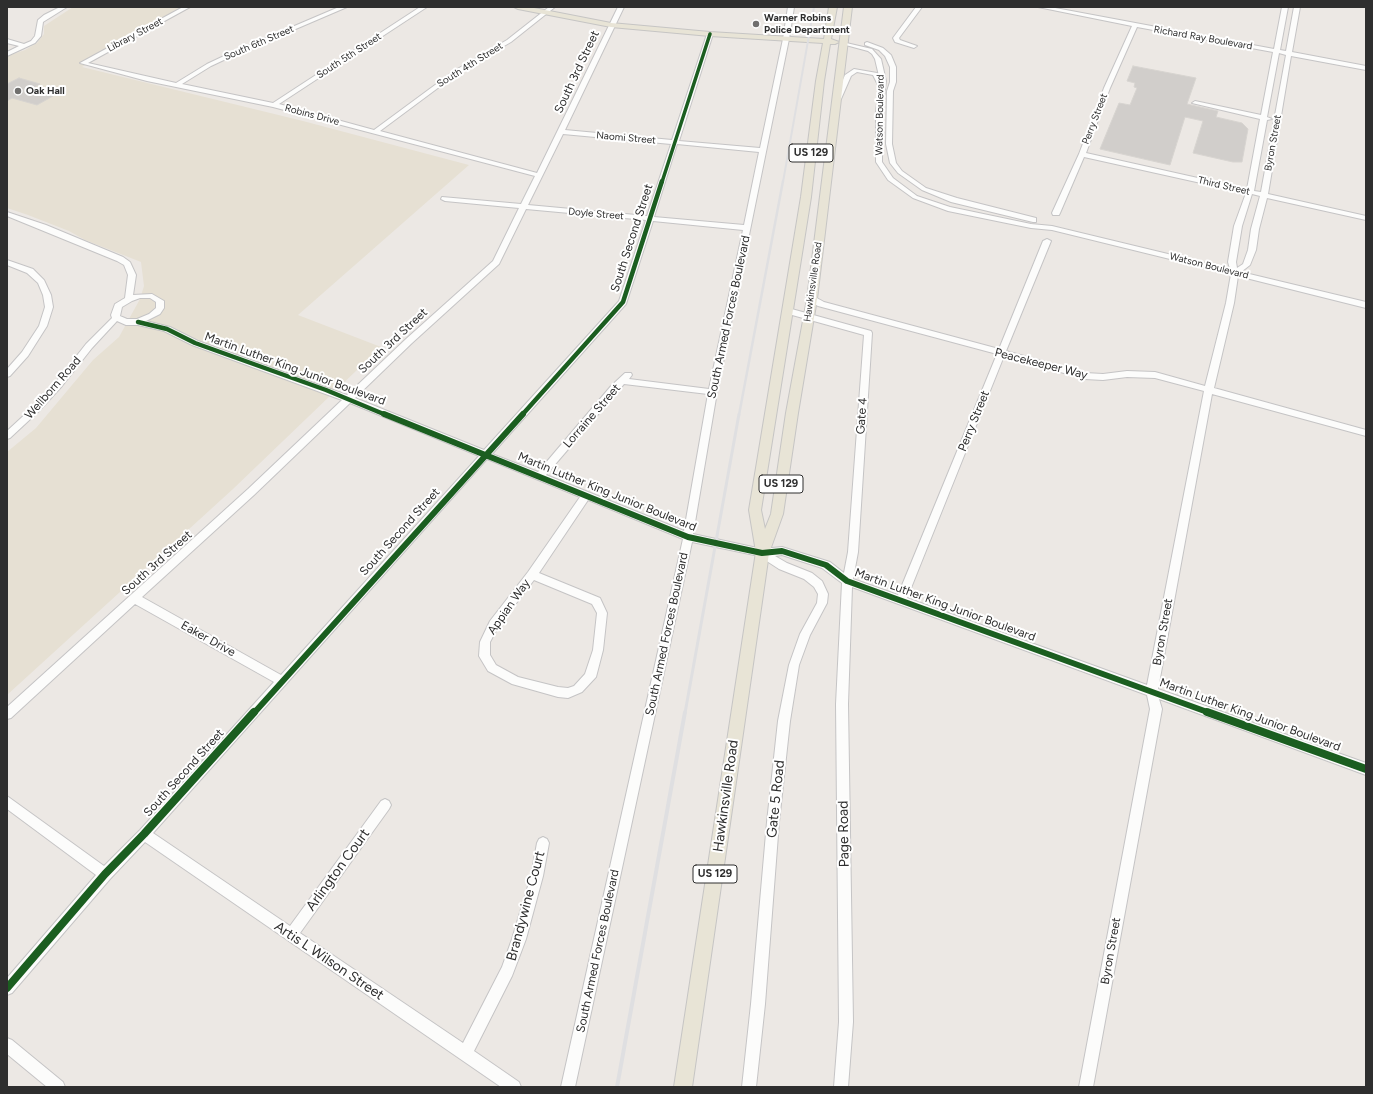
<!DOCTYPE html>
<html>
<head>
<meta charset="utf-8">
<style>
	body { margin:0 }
	#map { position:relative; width:1373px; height:1094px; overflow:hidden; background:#ece8e4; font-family:Figtree,sans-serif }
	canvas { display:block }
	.frame { position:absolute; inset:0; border:8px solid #2e2e2e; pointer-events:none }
</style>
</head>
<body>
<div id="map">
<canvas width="1373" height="1094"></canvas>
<div class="frame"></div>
</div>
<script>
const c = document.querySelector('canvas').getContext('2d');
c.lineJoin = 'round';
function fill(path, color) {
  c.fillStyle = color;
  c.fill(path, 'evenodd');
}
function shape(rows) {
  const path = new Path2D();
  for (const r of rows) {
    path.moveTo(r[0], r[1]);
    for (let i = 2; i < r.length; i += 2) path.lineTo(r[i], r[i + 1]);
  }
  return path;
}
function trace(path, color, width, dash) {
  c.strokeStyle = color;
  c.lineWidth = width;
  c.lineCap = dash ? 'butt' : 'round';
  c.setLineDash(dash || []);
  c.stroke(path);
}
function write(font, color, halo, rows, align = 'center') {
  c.font = font + ' Figtree,sans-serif';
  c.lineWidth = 4;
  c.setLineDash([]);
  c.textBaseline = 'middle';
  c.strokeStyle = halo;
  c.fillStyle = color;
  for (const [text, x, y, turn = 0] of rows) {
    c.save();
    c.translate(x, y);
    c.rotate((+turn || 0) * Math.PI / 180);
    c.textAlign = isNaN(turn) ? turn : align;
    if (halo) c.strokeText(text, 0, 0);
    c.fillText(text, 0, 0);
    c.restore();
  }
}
fill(shape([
	[73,7,192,7,82,67,303,121,469,165,298,315,381,347,233,489,7,695,7,452,36,428,93,360,119,337,140,299,144,286,141,262,85,240,69,231,28,215,7,208,7,56,25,50,37,43,44,34,44,26]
]), '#e6e0d3');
const building = shape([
	[1133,66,1196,78,1187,104,1218,111,1216,117,1242,123,1248,129,1242,162,1233,162,1193,153,1203,121,1185,117,1170,165,1100,149,1119,103,1130,105,1137,88,1134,87,1135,83,1127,81,1133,66],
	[19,78,40,84,31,89,53,96,37,105,12,98,7,101,7,84,19,78]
]);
fill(building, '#d1cecb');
trace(building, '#d7d4d0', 1);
const minor = shape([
	[60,7,67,7,43,22,41,36,35,43,7,56,7,52,19,46,7,43,7,39,24,44,31,41,35,36,38,20,44,15,60,7],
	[183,7,190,7,88,63,176,83,207,64,224,56,339,7,347,7,228,58,211,66,182,84,273,103,420,7,427,7,279,104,374,130,454,71,507,40,549,7,555,7,511,42,458,73,380,131,537,173,618,7,624,7,565,130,672,140,707,34,710,32,713,34,679,141,760,148,783,39,788,7,794,7,789,39,717,392,693,534,762,549,782,547,830,562,844,573,848,552,864,335,785,313,784,311,788,308,871,331,872,333,858,552,853,579,898,595,997,354,818,306,809,301,809,297,815,297,824,302,999,349,1043,241,1047,239,1051,241,1006,351,1085,373,1103,374,1127,371,1155,372,1205,386,1226,303,1231,274,1052,230,1031,228,948,211,913,198,888,180,876,162,876,112,879,87,873,75,857,72,851,76,841,99,838,101,835,99,845,75,854,69,877,73,879,76,875,59,872,54,868,51,842,44,842,42,872,49,881,59,886,81,882,112,882,162,893,178,917,196,950,207,1031,224,1052,226,1230,269,1228,262,1234,226,1246,193,1084,157,1060,213,1059,215,1053,215,1052,213,1079,154,1104,88,1132,26,1038,7,1050,7,1274,49,1282,7,1288,7,1280,50,1286,51,1294,7,1300,7,1292,52,1366,66,1366,70,1291,56,1268,194,1366,216,1366,220,1267,198,1259,229,1256,250,1250,265,1241,272,1366,302,1366,308,1238,276,1234,303,1214,388,1366,430,1366,436,1212,394,1158,689,1366,763,1366,775,1159,699,1162,709,1093,1087,1079,1087,1150,709,1147,695,852,587,848,704,853,1022,848,1087,834,1087,839,1022,836,704,842,583,822,568,782,555,775,556,787,563,812,573,822,581,828,594,827,603,810,635,799,665,790,721,779,822,765,1004,756,1087,742,1087,751,1004,767,822,778,721,789,665,800,634,817,603,818,594,814,587,804,579,779,569,759,556,692,542,575,1087,561,1087,683,539,588,500,539,573,600,598,607,613,603,650,596,677,582,692,568,698,558,697,512,684,488,671,479,656,480,642,490,621,528,572,580,497,487,459,153,833,290,926,381,801,385,799,389,801,391,805,389,809,300,933,463,1043,502,967,512,939,531,876,537,843,539,839,543,837,547,839,549,843,543,876,526,939,512,976,474,1051,519,1082,521,1087,501,1087,145,842,110,879,12,993,7,995,7,978,96,875,7,809,7,796,104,866,140,830,274,682,135,604,11,718,7,719,7,707,248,489,342,400,192,345,164,331,138,325,126,325,117,321,92,348,62,386,39,411,10,438,7,439,7,431,33,407,56,382,86,344,112,318,111,315,115,304,125,298,128,275,124,265,117,261,7,216,7,212,46,225,123,257,130,262,136,275,133,295,152,294,164,301,164,308,160,314,146,321,170,327,198,341,347,395,406,339,493,261,519,208,445,201,441,199,442,197,521,204,535,176,273,107,147,81,80,63,183,7],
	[1137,27,1273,52,1261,115,1195,101,1192,103,1260,119,1247,189,1086,153,1110,88,1137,27],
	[1279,53,1286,55,1261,192,1254,191,1267,120,1272,119,1267,117,1279,53],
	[563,134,671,144,647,216,528,205,563,134],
	[677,144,759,152,744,225,654,217,677,144],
	[1252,194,1260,196,1251,229,1248,250,1243,264,1237,268,1236,262,1242,226,1252,194],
	[526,209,646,220,619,301,484,450,355,398,412,343,499,264,526,209],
	[653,221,743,230,709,389,629,379,632,375,631,373,625,373,611,386,538,472,492,454,626,304,653,221],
	[140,298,150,298,156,302,156,308,149,314,137,319,127,319,120,316,122,307,132,301,140,298],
	[1004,356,1085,379,1103,380,1127,377,1155,378,1204,391,1147,685,907,598,1004,356],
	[624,384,708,394,684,531,546,475,624,384],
	[350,403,479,456,281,675,142,597,254,495,350,403],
	[534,580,592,604,597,613,593,650,585,674,574,686,568,688,558,687,518,677,496,665,490,655,490,642,498,627,534,580],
	[916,7,922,7,899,38,900,40,917,46,914,48,895,42,893,38,916,7],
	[867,42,883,48,891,55,896,67,896,82,893,91,892,144,896,163,902,171,926,188,957,198,1036,218,1036,222,1033,222,951,202,922,190,898,173,890,163,886,144,887,91,890,82,890,67,885,56,879,50,865,45,865,43,867,42],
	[7,260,33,269,44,280,51,295,53,307,47,326,28,356,10,376,7,377,7,369,22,352,39,326,45,307,43,295,38,283,27,273,7,265,7,260],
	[7,1038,12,1040,63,1082,65,1087,47,1087,7,1054,7,1038]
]);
const major = shape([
	[514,7,529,7,611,23,710,32,824,39,829,7,837,7,831,39,839,42,835,44,830,44,824,81,811,197,761,510,765,529,771,514,786,413,807,299,844,7,852,7,817,299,798,413,783,514,769,553,692,1087,674,1087,756,552,749,510,801,197,816,81,823,43,710,36,611,27,518,9,514,7]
]);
trace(minor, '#c5c4c5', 2);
trace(major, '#c6c5c4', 2);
fill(minor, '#fcfcfb');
fill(major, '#e8e4d6');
trace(shape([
	[783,182,814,7]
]), '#dfdfe1', 2);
trace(shape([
	[739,415,783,181]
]), '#dfdfe1', 2.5);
trace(shape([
	[685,713,739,414]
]), '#dfdfe1', 3);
trace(shape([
	[617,1087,685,712]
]), '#dfdfe1', 4);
trace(shape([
	[662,182,710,34]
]), '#1b5e20', 3.5);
trace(shape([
	[138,322,167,329,195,343,326,390,386,415],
	[522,415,623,302,662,181]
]), '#1b5e20', 4.5);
trace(shape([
	[384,414,688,537,762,553,782,551,826,565,847,581,1210,713],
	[254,713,523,414]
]), '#1b5e20', 6);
trace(shape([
	[1207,712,1366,769],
	[7,988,105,874,144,834,254,712]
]), '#1b5e20', 8);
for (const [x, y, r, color] of [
	[756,24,4,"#706f6e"],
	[18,91,4,"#706f6e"]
]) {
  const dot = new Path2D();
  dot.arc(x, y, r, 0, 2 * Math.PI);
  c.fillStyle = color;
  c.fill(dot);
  trace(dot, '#fff', 1.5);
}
write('bold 10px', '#2e2e2e', '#fff', [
	["Warner Robins",764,18],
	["Police Department",764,30],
	["Oak Hall",26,91]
], 'left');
write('10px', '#2e2e2e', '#fff', [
	["Library Street",135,35,-28],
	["Richard Ray Boulevard",1203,38,10],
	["South 6th Street",259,43,-23],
	["South 5th Street",349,56,-33],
	["South 4th Street",470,65,-32],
	["Robins Drive",312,115,15],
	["Watson Boulevard",880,115,-89],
	["Perry Street",1095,119,-69],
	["Naomi Street",626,138,5],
	["Byron Street",1273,143,-80],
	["Third Street",1224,186,13],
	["Doyle Street",596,214,5],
	["Watson Boulevard",1209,266,14],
	["Hawkinsville Road",813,282,-82]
]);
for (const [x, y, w] of [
	[811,153,44],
	[781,484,44],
	[715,874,44]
]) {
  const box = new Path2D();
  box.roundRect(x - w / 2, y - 9, w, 18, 3);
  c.fillStyle = '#fff';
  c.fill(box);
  trace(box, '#2e2e2e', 1);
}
write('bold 11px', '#2e2e2e', null, [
	["US 129",811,153],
	["US 129",781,484],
	["US 129",715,874]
]);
write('12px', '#2e2e2e', '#fff', [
	["South 3rd Street",577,72,-65],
	["South Second Street",632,238,-72],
	["South Armed Forces Boulevard",729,317,-78],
	["South 3rd Street",393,341,-43],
	["Peacekeeper Way",1041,364,14],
	["Martin Luther King Junior Boulevard",295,369,20],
	["Wellborn Road",53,388,-49],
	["Lorraine Street",592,416,-49],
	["Gate 4",862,416,-86],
	["Perry Street",974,421,-68],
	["Martin Luther King Junior Boulevard",607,492,22],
	["South Second Street",400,532,-48],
	["South 3rd Street",157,563,-42],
	["Martin Luther King Junior Boulevard",945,605,20],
	["Appian Way",509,607,-55],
	["Byron Street",1163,632,-80],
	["South Armed Forces Boulevard",667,634,-78],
	["Eaker Drive",208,639,29],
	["Martin Luther King Junior Boulevard",1250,715,20],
	["South Second Street",184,773,-48],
	["South Armed Forces Boulevard",598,951,-78],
	["Byron Street",1111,951,-80]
]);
write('14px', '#2e2e2e', '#fff', [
	["Hawkinsville Road",726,796,-82],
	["Gate 5 Road",776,799,-84],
	["Page Road",844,834,-91],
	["Arlington Court",338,870,-54],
	["Brandywine Court",526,906,-75],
	["Artis L Wilson Street",329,961,34]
]);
</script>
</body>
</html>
